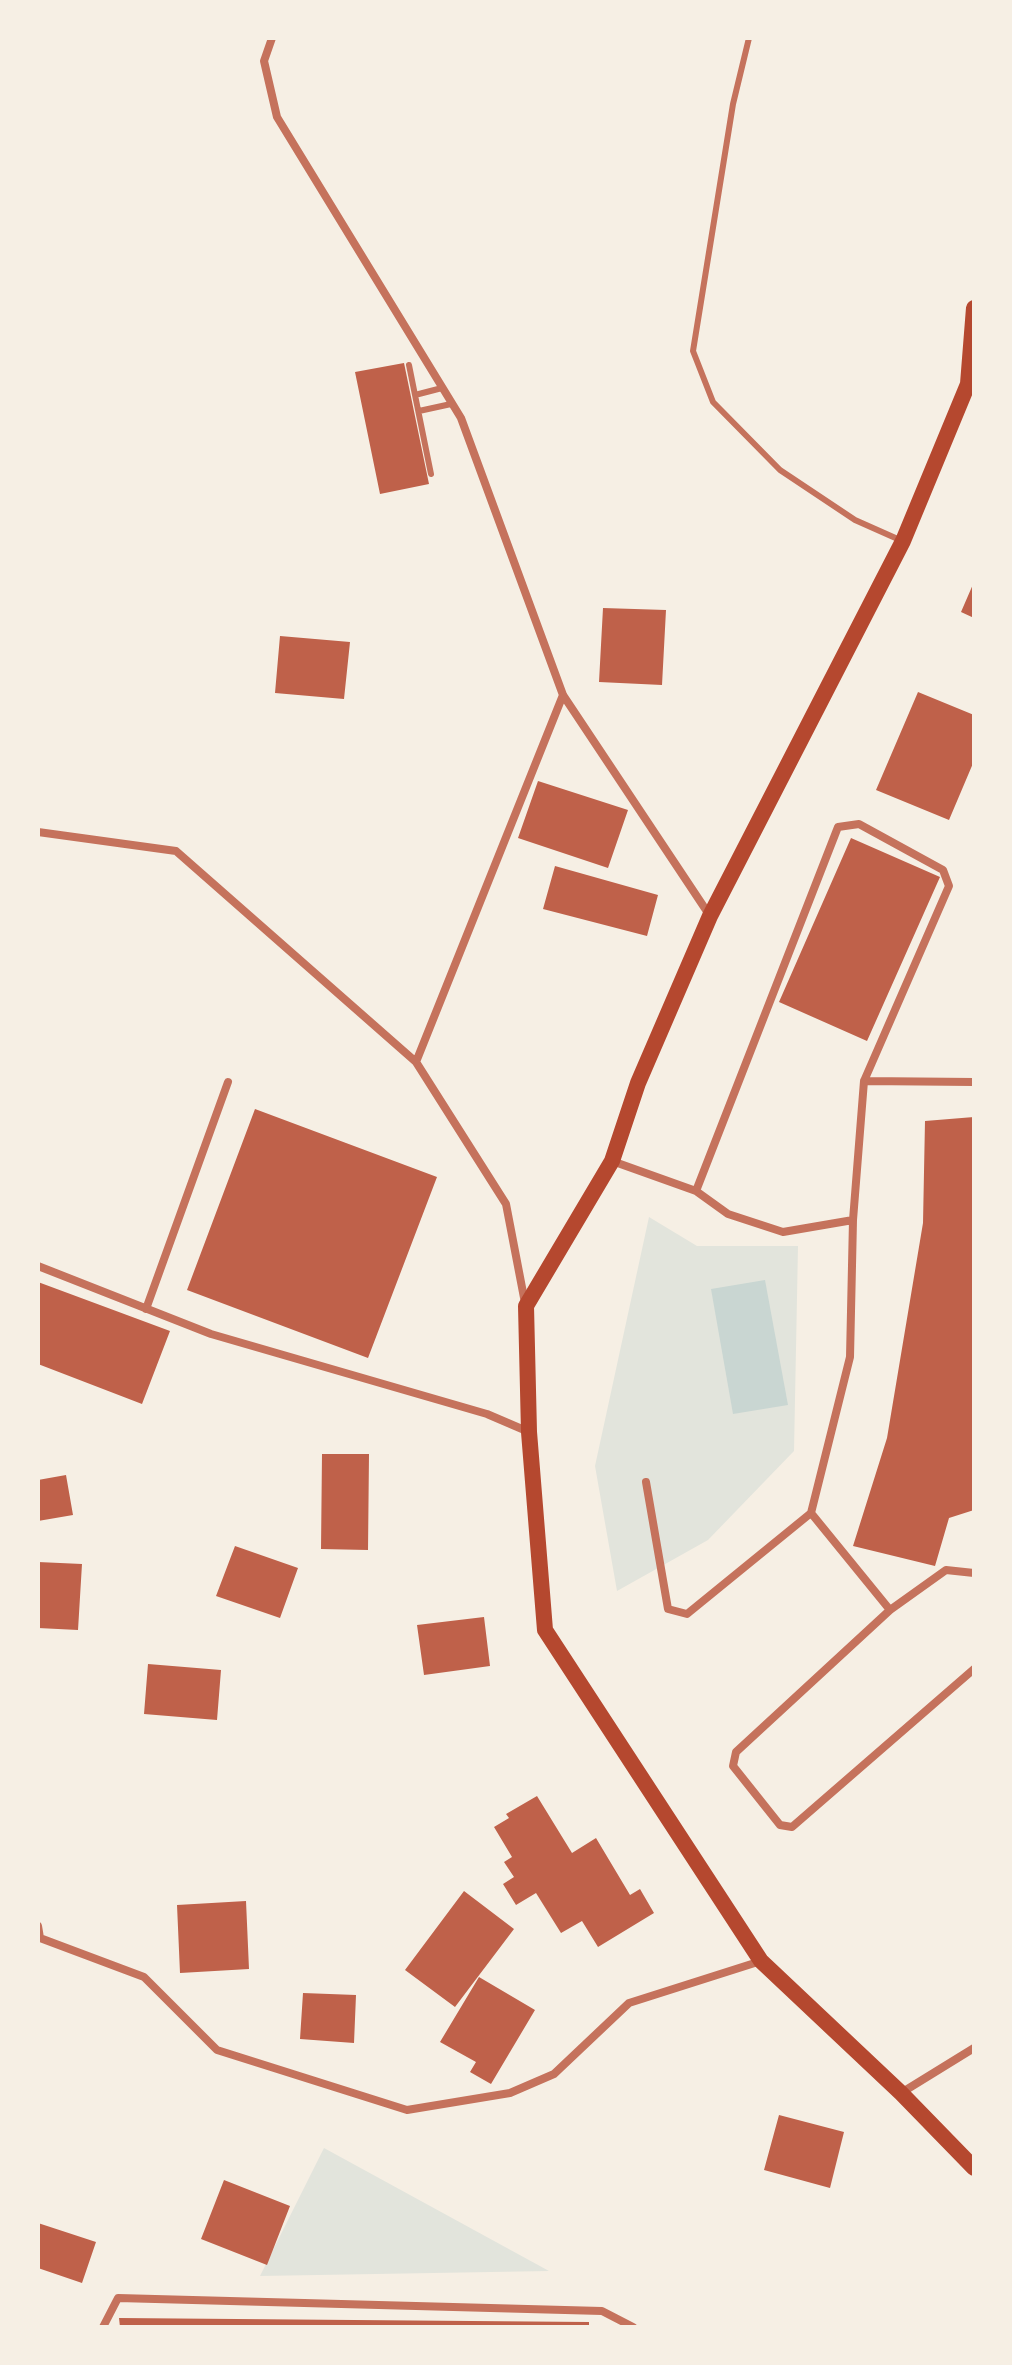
<!DOCTYPE html>
<html>
<head>
<meta charset="utf-8">
<style>
	body { margin:0 }
	#map { position:relative; width:1012px; height:2365px; overflow:hidden; background:#f6efe4; font-family:"Fira Sans",sans-serif }
	canvas { display:block }
	.frame { position:absolute; inset:0; border:40px solid #f6efe4; pointer-events:none }
</style>
</head>
<body>
<div id="map">
<canvas width="1012" height="2365"></canvas>
<div class="frame"></div>
</div>
<script>
const c = document.querySelector('canvas').getContext('2d');
c.lineJoin = 'round';
function fill(path, color) {
  c.fillStyle = color;
  c.fill(path, 'evenodd');
}
function shape(rows) {
  const path = new Path2D();
  for (const r of rows) {
    path.moveTo(r[0], r[1]);
    for (let i = 2; i < r.length; i += 2) path.lineTo(r[i], r[i + 1]);
  }
  return path;
}
function trace(path, color, width, dash) {
  c.strokeStyle = color;
  c.lineWidth = width;
  c.lineCap = dash ? 'butt' : 'round';
  c.setLineDash(dash || []);
  c.stroke(path);
}
fill(shape([
	[649,1217,697,1246,798,1246,794,1451,708,1540,617,1591,595,1466],
	[324,2148,549,2271,260,2276]
]), '#e2e4dc');
fill(shape([
	[765,1280,788,1405,733,1414,711,1289]
]), '#c9d6d2');
fill(shape([
	[404,363,429,484,380,494,355,372],
	[974,582,974,618,961,612],
	[603,608,666,610,662,685,599,682],
	[280,636,350,642,344,699,275,693],
	[918,692,974,715,974,761,949,820,876,790],
	[538,781,628,810,608,868,518,838],
	[851,838,940,877,867,1041,779,1002],
	[555,866,658,895,647,936,543,909],
	[255,1109,437,1177,368,1358,187,1290],
	[974,1117,974,1510,949,1518,935,1566,853,1546,887,1438,923,1223,925,1121],
	[38,1282,170,1331,142,1404,38,1364],
	[322,1454,369,1454,368,1550,321,1549],
	[66,1475,73,1515,38,1521,38,1480],
	[235,1546,298,1568,280,1618,216,1596],
	[38,1562,82,1564,78,1630,38,1628],
	[484,1617,490,1666,424,1675,417,1625],
	[148,1664,221,1670,217,1720,144,1714],
	[537,1796,572,1853,596,1838,630,1895,640,1889,654,1913,598,1947,582,1921,561,1933,536,1893,516,1905,503,1884,514,1877,504,1862,512,1857,494,1827,509,1818,506,1814],
	[464,1891,514,1929,455,2007,405,1970],
	[246,1901,249,1969,180,1973,177,1905],
	[479,1977,535,2010,491,2084,470,2072,476,2062,440,2042],
	[303,1993,356,1995,354,2043,300,2039],
	[779,2115,844,2132,830,2188,764,2170],
	[224,2180,290,2206,267,2265,201,2239],
	[38,2223,96,2242,82,2283,38,2268],
	[119,2318,589,2322,589,2327,120,2327]
]), '#bf614a');
trace(shape([
	[749,38,733,104,693,351,713,402,780,470,855,520,900,540],
	[409,365,415,395],
	[419,411,451,404],
	[431,474,415,395,442,388]
]), '#c5725c', 6);
trace(shape([
	[272,38,264,61,277,117,461,418,563,695,710,916],
	[38,832,176,851,416,1062,506,1204,525,1303],
	[416,1062,563,695],
	[864,1081,974,1082],
	[612,1161,696,1191,728,1214,783,1232,853,1220,850,1357,811,1513,687,1614,668,1609,646,1482],
	[696,1191,838,827,859,824,943,870,949,886,864,1081,853,1220],
	[38,1266,211,1334,487,1414,529,1432],
	[146,1309,228,1082],
	[811,1513,890,1610,736,1752,733,1766,780,1825,792,1827,974,1669],
	[890,1610,946,1570,974,1573],
	[38,1926,40,1938,144,1977,217,2050,407,2110,510,2093,554,2074,629,2003,761,1961],
	[901,2093,974,2048],
	[103,2327,118,2298,602,2311,633,2327]
]), '#c5725c', 8);
trace(shape([
	[974,308,968,384,903,541,710,916,638,1083,612,1161,526,1306,529,1432,545,1630,761,1961,901,2093,974,2168]
]), '#b5482f', 16);
</script>
</body>
</html>
